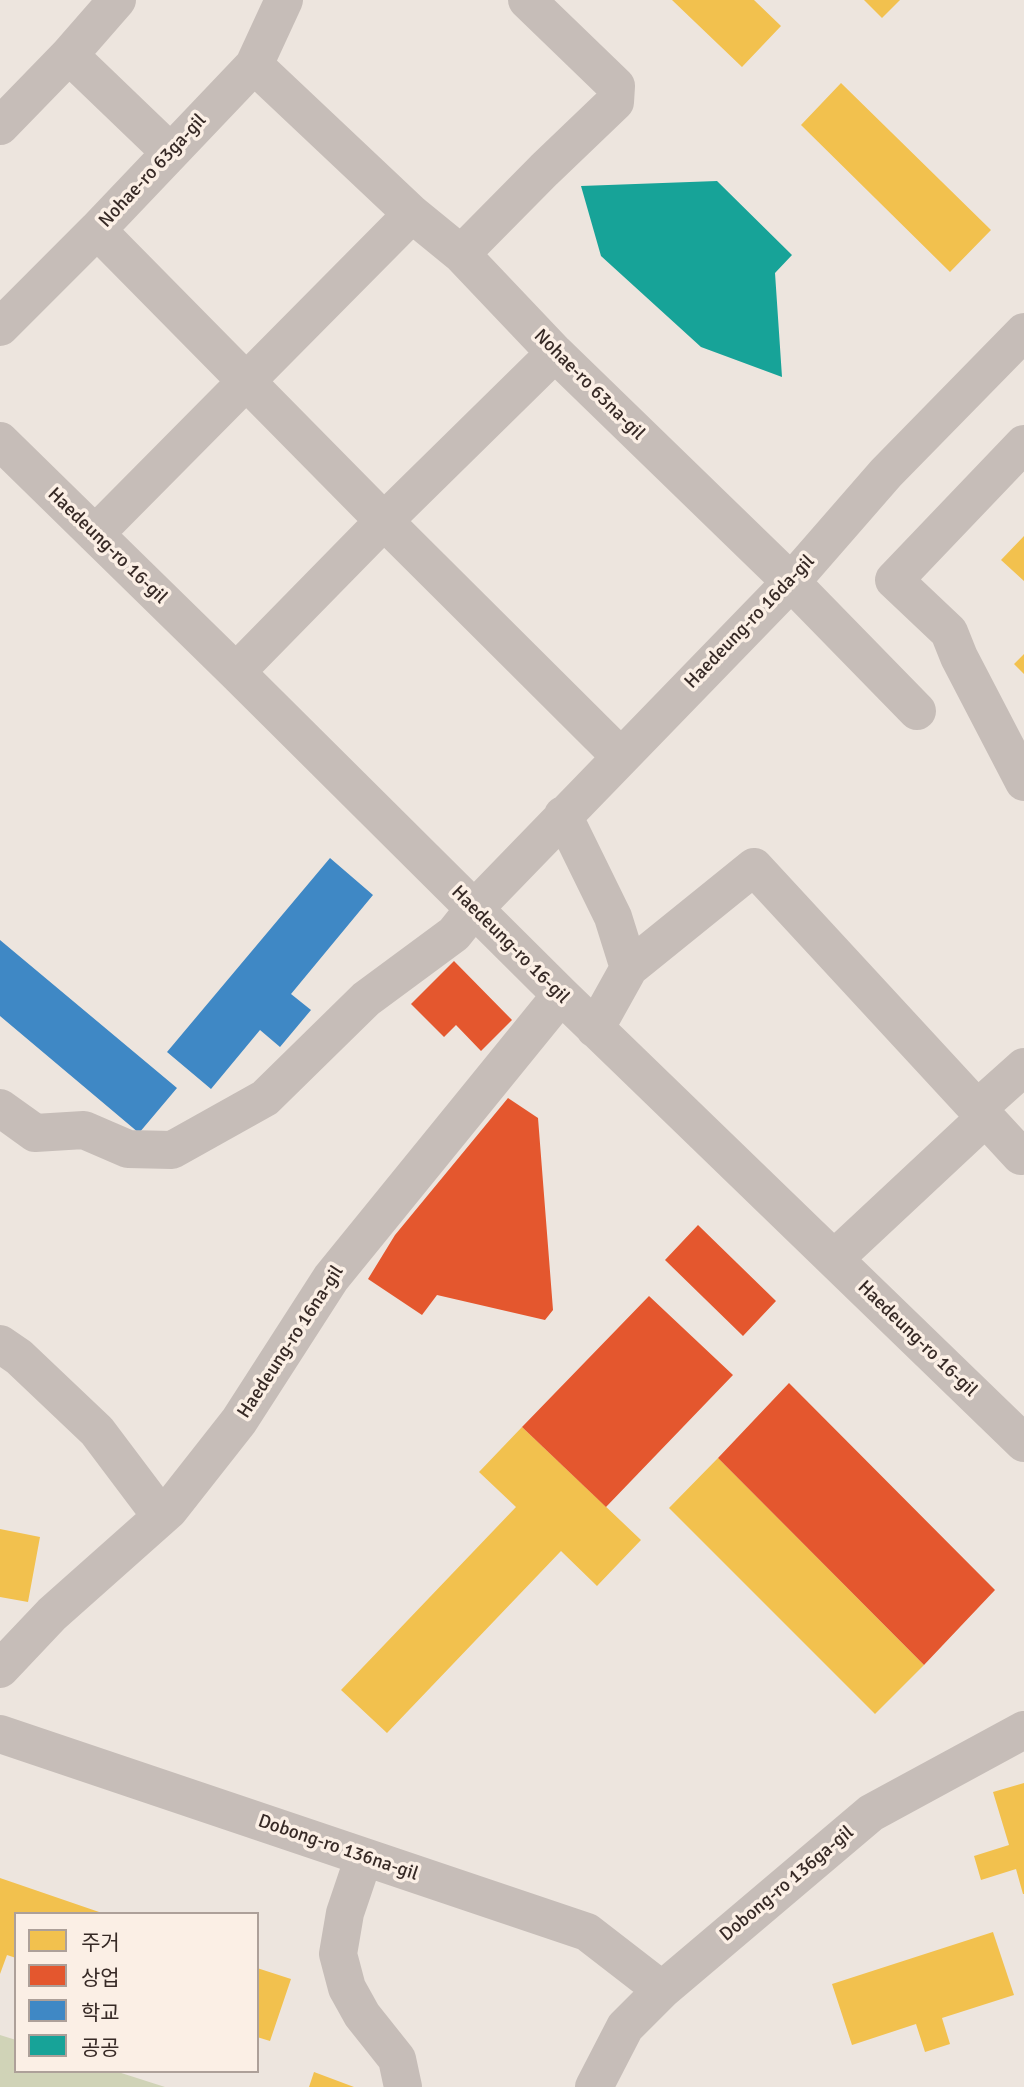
<!DOCTYPE html>
<html>
<head>
<meta charset="utf-8">
<style>
	body { margin:0 }
	#map { position:relative; width:1024px; height:2087px; overflow:hidden; background:#ede5de; font-family:Signika,"Noto Sans KR",sans-serif }
	canvas { display:block }
	.legend { position:absolute; left:14px; top:1912px; width:245px; height:161px; box-sizing:border-box; background:#fbefe5; border:2px solid #ada099; margin:0; padding:9px 12px; list-style:none; font-size:21px; color:#372a26 }
	.legend li { display:flex; align-items:center; gap:14px; height:35px }
	.legend b { width:35px; border:2px solid #ada099 }
</style>
</head>
<body>
<div id="map">
<canvas width="1024" height="2087"></canvas>
<ul class="legend">
<li><b style="height:19px;background:#f2c14e"></b>주거</li>
<li><b style="height:19px;background:#e4572e"></b>상업</li>
<li><b style="height:19px;background:#3f88c5"></b>학교</li>
<li><b style="height:19px;background:#17a398"></b>공공</li>
</ul>
</div>
<script>
const c = document.querySelector('canvas').getContext('2d');
c.lineJoin = 'round';
function fill(path, color) {
  c.fillStyle = color;
  c.fill(path, 'evenodd');
}
function shape(rows) {
  const path = new Path2D();
  for (const r of rows) {
    path.moveTo(r[0], r[1]);
    for (let i = 2; i < r.length; i += 2) path.lineTo(r[i], r[i + 1]);
  }
  return path;
}
function trace(path, color, width, dash) {
  c.strokeStyle = color;
  c.lineWidth = width;
  c.lineCap = dash ? 'butt' : 'round';
  c.setLineDash(dash || []);
  c.stroke(path);
}
function write(font, color, halo, rows, align = 'center') {
  c.font = font + ' Signika,sans-serif';
  c.lineWidth = 7;
  c.setLineDash([]);
  c.textBaseline = 'middle';
  c.strokeStyle = halo;
  c.fillStyle = color;
  for (const [text, x, y, turn = 0] of rows) {
    c.save();
    c.translate(x, y);
    c.rotate((+turn || 0) * Math.PI / 180);
    c.textAlign = isNaN(turn) ? turn : align;
    if (halo) c.strokeText(text, 0, 0);
    c.fillText(text, 0, 0);
    c.restore();
  }
}
fill(shape([
	[0,2035,16,2040,16,2071,115,2071,165,2087,0,2087]
]), '#d0d3b7');
fill(shape([
	[672,0,754,0,781,26,742,67],
	[864,0,900,0,882,18],
	[841,83,991,230,950,272,801,125],
	[1024,536,1024,581,1001,560],
	[1024,654,1024,674,1014,664],
	[522,1427,641,1540,597,1586,561,1551,387,1733,341,1690,516,1507,479,1472],
	[718,1458,924,1665,875,1714,669,1508],
	[0,1529,40,1537,28,1602,0,1597],
	[1024,1783,1024,1894,1023,1894,1016,1869,981,1880,974,1856,1009,1845,993,1792],
	[0,1878,102,1913,102,1914,16,1914,16,1958,7,1955,0,1974],
	[993,1932,1014,1995,942,2018,950,2044,925,2052,916,2024,852,2045,832,1984],
	[257,1968,291,1979,270,2041,257,2037],
	[314,2072,354,2087,309,2087]
]), '#f2c14e');
fill(shape([
	[454,961,512,1020,481,1051,456,1025,444,1037,411,1004],
	[508,1098,538,1118,553,1310,545,1320,437,1295,422,1315,368,1279,395,1235],
	[698,1225,776,1301,743,1336,665,1260],
	[649,1296,733,1375,606,1507,522,1427],
	[789,1383,995,1590,924,1665,718,1458]
]), '#e4572e');
fill(shape([
	[330,858,373,895,291,994,311,1010,280,1047,260,1030,211,1089,167,1052],
	[0,940,177,1088,139,1133,0,1016]
]), '#3f88c5');
fill(shape([
	[717,181,792,255,775,273,782,377,701,347,601,256,581,186]
]), '#17a398');
trace(shape([
	[69,55,170,152],
	[254,65,412,214,461,254,555,353,791,582,917,711],
	[0,126,69,55,117,0],
	[97,230,384,521,620,756],
	[461,254,544,170,615,102,616,86,527,0],
	[0,327,97,230,254,65,284,0],
	[0,441,236,672,561,995,1024,1443],
	[1024,444,894,580,949,632,959,657,1024,782],
	[95,534,412,214],
	[236,672,384,521,555,353],
	[563,815,613,917,629,968,595,1029],
	[629,968,754,867,1021,1156],
	[0,1108,35,1133,84,1130,128,1149,172,1150,265,1098,366,999,454,934,474,909,791,582,886,473,1024,332],
	[977,1109,1024,1067],
	[834,1259,985,1118],
	[0,1344,19,1357,97,1431,161,1516],
	[0,1669,52,1614,169,1510,239,1421,331,1278,561,995],
	[0,1734,587,1932,662,1990],
	[364,1857,345,1913,338,1954,347,1988,362,2015,397,2059,403,2087],
	[594,2087,625,2027,662,1990,871,1813,1024,1730]
]), '#c6bdb8', 38);
write('19px', '#372a26', '#fbefe5', [
	["Nohae-ro 63ga-gil",153,171,-47],
	["Nohae-ro 63na-gil",589,385,45],
	["Haedeung-ro 16-gil",107,546,44],
	["Haedeung-ro 16da-gil",750,622,-46],
	["Haedeung-ro 16-gil",510,945,45],
	["Haedeung-ro 16-gil",917,1339,44],
	["Haedeung-ro 16na-gil",291,1342,-57],
	["Dobong-ro 136na-gil",338,1848,19],
	["Dobong-ro 136ga-gil",787,1884,-40]
]);
</script>
</body>
</html>
